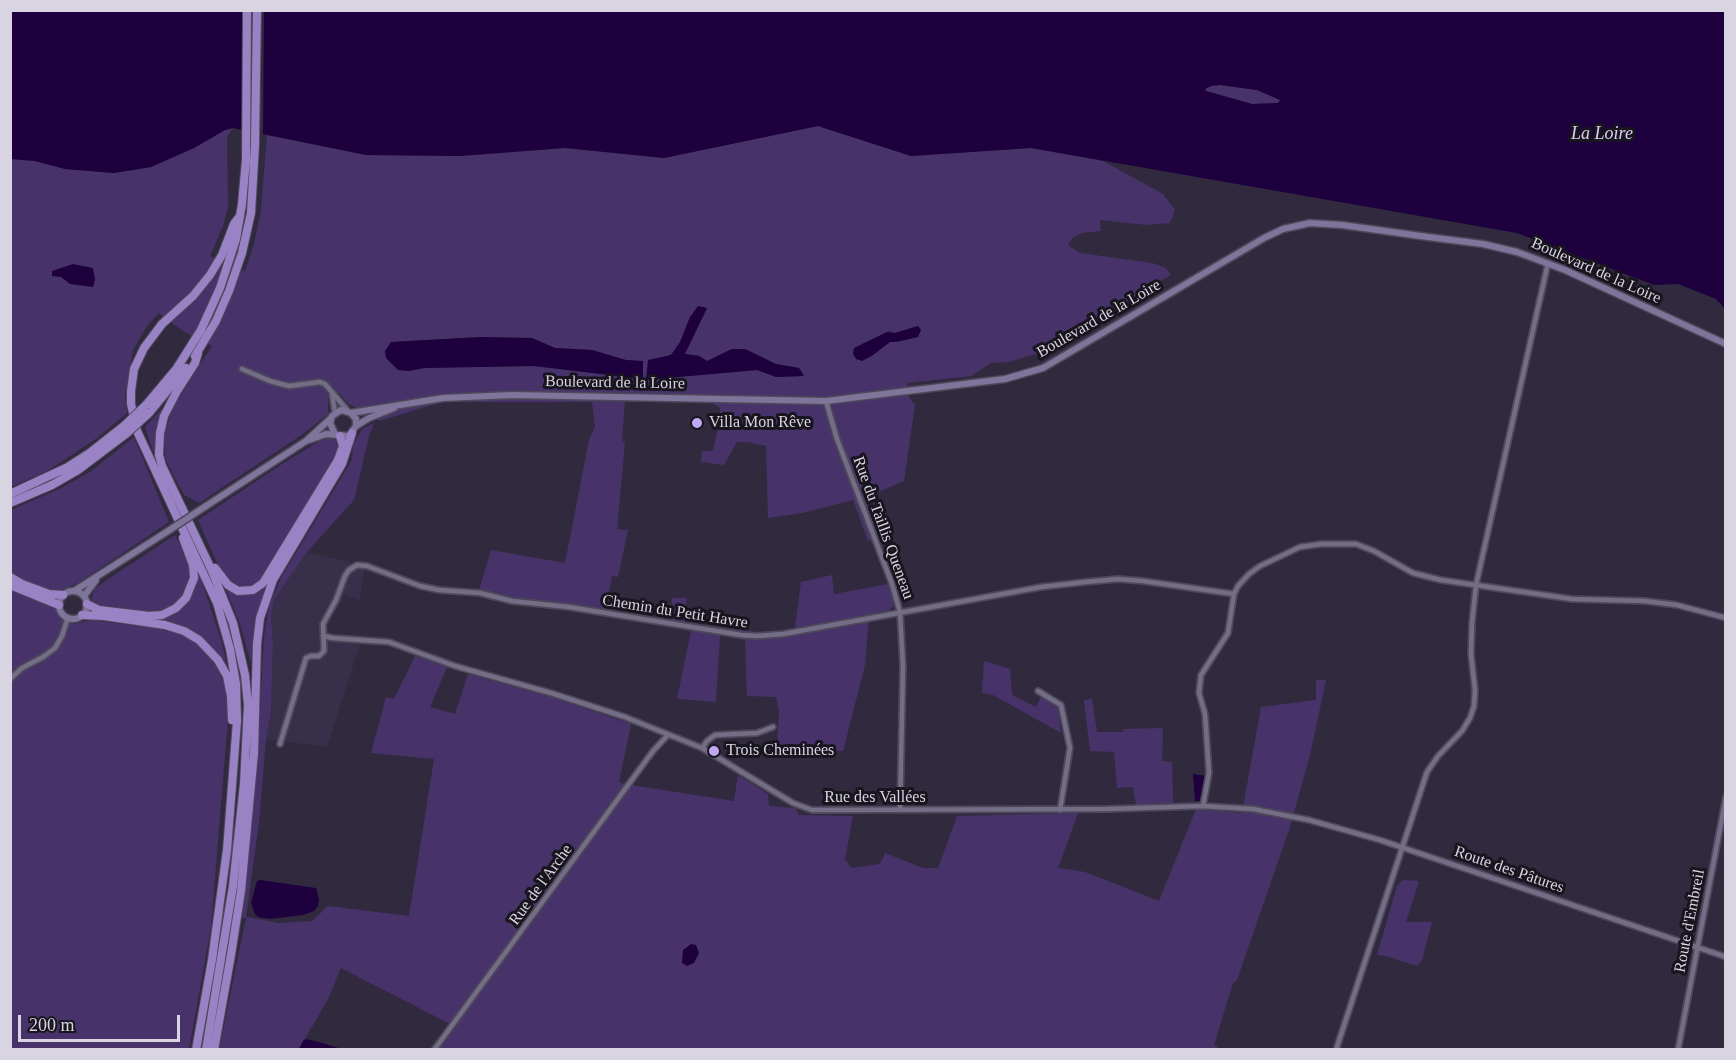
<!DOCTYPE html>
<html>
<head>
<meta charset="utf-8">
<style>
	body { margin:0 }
	#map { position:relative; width:1736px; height:1060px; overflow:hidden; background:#312a3f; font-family:Georgia,serif }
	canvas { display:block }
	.frame { position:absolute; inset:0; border:12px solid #d8d4e2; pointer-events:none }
	.scale { position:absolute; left:18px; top:1015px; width:162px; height:27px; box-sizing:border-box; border:3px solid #d8d4e2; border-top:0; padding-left:8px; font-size:18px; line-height:21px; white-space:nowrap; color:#d8d4e2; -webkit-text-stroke:4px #18151e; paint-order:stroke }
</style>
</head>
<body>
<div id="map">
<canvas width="1736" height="1060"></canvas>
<div class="frame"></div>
<div class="scale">200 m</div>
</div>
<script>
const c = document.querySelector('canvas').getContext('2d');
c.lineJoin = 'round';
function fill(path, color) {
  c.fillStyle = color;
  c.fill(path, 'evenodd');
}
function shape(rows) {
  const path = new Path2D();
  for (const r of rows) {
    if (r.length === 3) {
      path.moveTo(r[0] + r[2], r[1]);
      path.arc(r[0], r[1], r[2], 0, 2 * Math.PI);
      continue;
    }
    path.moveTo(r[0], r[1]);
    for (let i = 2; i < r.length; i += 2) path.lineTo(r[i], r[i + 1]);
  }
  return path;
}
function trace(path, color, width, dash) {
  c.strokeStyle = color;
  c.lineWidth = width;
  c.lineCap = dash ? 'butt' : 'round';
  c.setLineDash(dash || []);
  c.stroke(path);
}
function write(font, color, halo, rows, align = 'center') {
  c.font = font + ' Georgia,serif';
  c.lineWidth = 6;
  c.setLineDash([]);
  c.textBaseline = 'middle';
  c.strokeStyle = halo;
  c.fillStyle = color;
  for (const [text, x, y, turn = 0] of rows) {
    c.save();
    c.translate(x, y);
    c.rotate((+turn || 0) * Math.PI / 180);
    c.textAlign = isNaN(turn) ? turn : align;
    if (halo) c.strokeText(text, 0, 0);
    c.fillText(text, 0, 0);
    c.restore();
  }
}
fill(shape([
	[306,553,346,561,364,568,360,600,344,595,341,602,329,618,325,629,331,641,360,644,327,747,266,739,271,712,273,645,271,615,274,600]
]), '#382f4b');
fill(shape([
	[1220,85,1257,90,1280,100,1278,103,1252,104,1206,91,1205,88,1211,86],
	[818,126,911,156,1031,148,1103,161,1163,194,1175,210,1170,223,1147,225,1100,220,1101,231,1082,233,1072,238,1068,245,1080,253,1152,263,1166,268,1171,275,1145,289,1132,300,1096,320,1080,323,1054,339,1039,353,1009,362,991,363,971,376,907,383,909,397,915,405,904,481,865,498,879,537,868,541,853,500,802,513,768,518,766,446,748,442,737,442,724,465,701,462,702,451,713,451,718,428,720,408,712,403,625,401,622,440,625,443,617,529,628,530,618,577,612,576,606,610,512,598,479,590,491,550,565,563,589,440,595,426,592,402,442,402,379,421,373,406,359,409,349,404,339,393,328,397,328,414,303,434,199,503,184,495,174,477,165,458,165,432,173,407,212,346,183,331,159,313,147,326,133,350,125,396,127,413,97,438,67,458,47,471,11,487,10,159,35,161,65,169,114,173,151,167,194,148,225,130,233,128,227,137,228,207,223,226,210,256,231,267,245,271,254,244,261,210,267,135,366,155,460,156,565,148,664,158],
	[707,309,684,354,699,356,707,361,732,349,745,349,776,364,799,368,804,376,776,377,757,370,646,379,665,357,673,353,680,342,690,317],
	[918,326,918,337,896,342,890,342,873,355,864,360,858,360,854,348,890,331,895,333],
	[481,337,532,338,555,348,592,350,626,360,642,361,643,379,534,366,424,368,409,371,385,351,391,342],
	[169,401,155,435,157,464,145,427],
	[374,423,369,436,354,500,306,553,274,600,271,615,273,645,271,712,266,739,259,823,246,917,279,923,312,921,328,906,409,916,434,759,371,753,386,697,394,699,415,656,447,667,430,707,455,714,468,674,548,696,631,724,619,782,624,784,734,801,738,775,768,794,769,806,795,808,799,815,853,816,845,859,851,868,880,864,885,853,923,868,938,868,957,816,1078,813,1058,868,1085,872,1159,901,1196,809,1242,813,1261,707,1316,700,1316,680,1326,680,1310,755,1290,827,1237,980,1233,983,1214,1045,1218,1047,1217,1049,439,1049,456,1027,341,968,328,999,299,1049,219,1050,246,918,242,918,257,769,264,637,269,606,282,576,352,460,353,445,362,429],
	[134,437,169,522,78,583,62,590,52,591,44,588,25,581,11,573,11,510,59,489,90,472],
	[331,437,336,441,339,449,338,456,267,569,266,585,255,625,253,661,250,660,240,624,225,588,229,581,216,561,198,520,282,464,323,439],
	[175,535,188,560,191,571,200,576,222,643,227,667,220,673,227,694,228,719,211,927,189,1049,11,1049,10,589,55,608,63,619,74,624,92,620,146,627,147,612,97,607,92,601,92,596,95,589,105,581],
	[832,575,834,594,888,584,895,604,889,611,869,617,865,665,843,751,777,748,779,711,776,697,747,696,745,640,720,635,716,702,677,699,691,631,670,626,672,598,687,598,685,622,763,633,795,628,801,582],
	[984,661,1010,669,1012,695,1036,707,1041,697,1058,708,1061,733,993,695,982,693],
	[1092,699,1097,732,1123,732,1123,729,1163,728,1162,761,1172,762,1173,803,1136,805,1133,787,1117,788,1114,752,1090,751,1084,700],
	[1403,880,1419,881,1406,922,1432,922,1422,960,1417,966,1386,956,1377,955,1397,886]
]), '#473369');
fill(shape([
	[10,11,1725,11,1725,309,1716,299,1678,284,1654,285,1517,233,1031,148,911,156,818,126,664,158,565,148,460,156,366,155,233,128,225,130,194,148,151,167,114,173,65,169,35,161,11,159],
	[1220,85,1257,90,1280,100,1278,103,1252,104,1206,91,1205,89,1211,86],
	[73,264,93,268,95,280,93,287,70,284,61,277,52,276,52,271],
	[698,306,707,308,685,354,699,356,707,361,732,349,745,349,776,364,799,368,804,376,776,377,757,370,646,380,648,360,671,355,680,342,690,317],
	[918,326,921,330,918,337,896,342,890,342,873,355,862,361,856,359,853,354,854,348,887,332,895,333],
	[481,337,532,338,555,348,592,350,626,360,643,361,643,379,534,366,424,368,409,371,398,370,386,358,385,351,391,342],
	[1193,774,1207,776,1207,783,1200,801,1195,801],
	[260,880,316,888,319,899,318,906,314,911,303,915,270,919,258,917,255,914,251,903,257,881],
	[691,944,696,945,699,953,694,963,687,966,682,963,683,950],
	[306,1039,319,1042,342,1049,299,1049,303,1041]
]), '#1d003d');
fill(shape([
	[243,11,264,11,263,137,243,133]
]), '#312a3f');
const street = shape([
	[242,369,270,381,289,386,320,382,325,384,348,411],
	[332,394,335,413],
	[826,401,837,439,892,584,900,612,903,666,900,810],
	[323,636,333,638,389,642,455,666,551,693,625,717,702,748,793,803,812,810,1107,809,1203,806,1253,809,1309,820,1380,840,1726,957],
	[10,679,22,668,43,657,55,648,62,636,68,617],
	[1038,691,1061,705,1070,748,1060,810],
	[280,744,306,658,311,656,319,656,324,651,323,624,336,600,345,576,349,570,357,565,367,566,420,586,439,590,480,593,512,601,569,607,741,635,757,636,783,634,1041,587,1085,582,1118,579,1143,581,1234,594],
	[702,748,707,741,715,735,757,733,773,727],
	[1203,806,1209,773,1205,714,1199,693,1201,675,1228,633,1234,594,1238,586,1249,574,1260,566,1300,547,1321,544,1356,544,1374,551,1413,573,1441,580,1572,599,1645,601,1677,605,1726,618],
	[434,1050,653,751,667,736],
	[1336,1050,1427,772,1438,756,1462,731,1470,718,1474,706,1475,690,1471,654,1472,623,1476,585,1548,263],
	[1678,1050,1726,797]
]);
const secondary = shape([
	[351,413,443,398,512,395,826,401,1005,379,1043,368,1264,238,1283,229,1310,223,1342,225,1428,237,1483,244,1517,252,1565,270,1726,344],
	[356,426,369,418,394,408],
	[309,440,326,434,349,436,356,426,356,419,351,413,341,410,332,416,330,423,335,434],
	[206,506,306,441,330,419],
	[74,591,165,533],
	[73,605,14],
	[84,596,96,580]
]);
const highway = shape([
	[198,353,195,363,177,391,164,416,160,433,159,455,162,466,212,571,233,623,245,675,248,705,244,784,233,886,206,1050],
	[195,356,216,321,229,291,242,253,251,213,255,145,257,10],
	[146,405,177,368,201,330,220,288,236,239,242,204,246,160,247,10],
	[149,413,186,368],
	[10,494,66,468,91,452,124,426],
	[10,503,52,485,78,470,127,433],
	[215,568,228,585,238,591,253,590,263,583,338,460,343,446,340,436],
	[10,577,22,584,49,594,63,595],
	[10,585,59,605],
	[87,604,99,610,149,616,162,615,176,608,186,598,194,578,193,565,183,538],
	[82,615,104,616,165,625,184,631,199,640,218,660,227,676,231,696,232,720],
	[196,1050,212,960,227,850,237,721,236,684,230,649,217,603,137,431,131,404,131,391,134,369,144,348,162,324,193,296,210,275,222,255,234,224,240,216],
	[214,1050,231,955,241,891,254,753,257,644,260,618,273,580,342,464,352,433]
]);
trace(street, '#4e485b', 8);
trace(secondary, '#4e485b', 9);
trace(highway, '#4e485b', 10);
trace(street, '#746d86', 4.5);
trace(secondary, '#7f7499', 6);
trace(highway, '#9983c4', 8);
const secondaryBridge = shape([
	[165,533,206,506]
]);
const highwayBridge = shape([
	[124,426,146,405],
	[127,433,149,413]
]);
trace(secondaryBridge, '#4e485b', 9, []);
trace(highwayBridge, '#4e485b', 10, []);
trace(secondaryBridge, '#7f7499', 6);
trace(highwayBridge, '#9983c4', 8);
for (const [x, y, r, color] of [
	[697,423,6,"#c1a8f3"],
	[714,751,6,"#c1a8f3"]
]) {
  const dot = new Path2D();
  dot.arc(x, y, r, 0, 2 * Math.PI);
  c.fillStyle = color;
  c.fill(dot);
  trace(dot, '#18151e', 2);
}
write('16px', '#d8d4e2', '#18151e', [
	["Boulevard de la Loire",1596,271,24],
	["Boulevard de la Loire",1099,319,-30],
	["Boulevard de la Loire",615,383,1],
	["Rue du Taillis Queneau",883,528,70],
	["Chemin du Petit Havre",675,612,9],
	["Rue des Vallées",875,798],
	["Route des Pâtures",1509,870,19],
	["Rue de l'Arche",541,885,-54],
	["Route d'Embreil",1690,921,-79]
]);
write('16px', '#d8d4e2', '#18151e', [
	["Villa Mon Rêve",709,423],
	["Trois Cheminées",726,751]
], 'left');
write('italic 18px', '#dacef7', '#18151e', [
	["La Loire",1602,134]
]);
</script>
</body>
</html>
